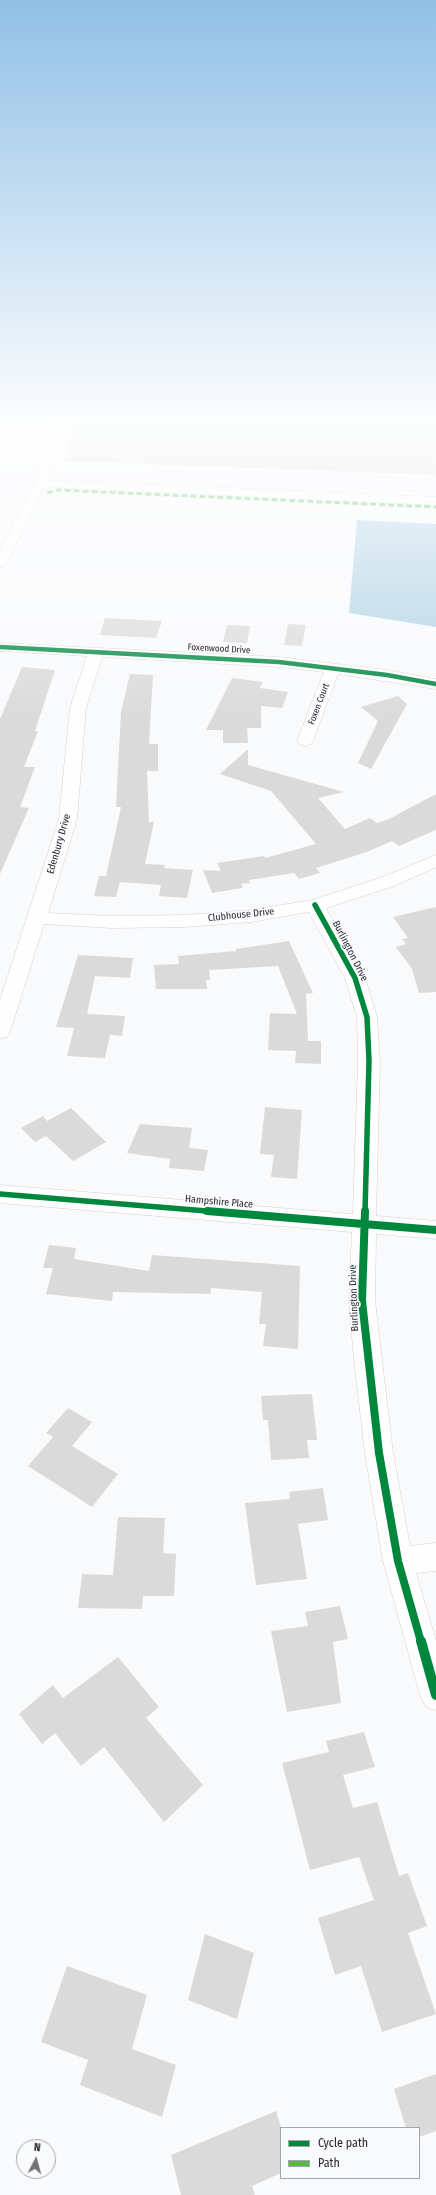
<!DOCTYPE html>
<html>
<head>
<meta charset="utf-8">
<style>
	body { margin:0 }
	#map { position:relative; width:436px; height:2195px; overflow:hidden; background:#f9fafc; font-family:"Fira Sans Condensed",sans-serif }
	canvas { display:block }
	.legend { position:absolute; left:280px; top:2127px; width:140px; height:52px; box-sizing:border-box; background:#f8fafd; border:1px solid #a5a6a9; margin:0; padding:5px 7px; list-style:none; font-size:12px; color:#29292a }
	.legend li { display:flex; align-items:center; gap:8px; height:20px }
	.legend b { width:20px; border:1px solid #a5a6a9 }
	.north { position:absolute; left:16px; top:2139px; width:40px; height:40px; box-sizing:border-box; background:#f8fafd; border:1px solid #a5a6a9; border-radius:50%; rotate:6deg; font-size:11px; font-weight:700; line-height:16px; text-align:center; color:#29292a }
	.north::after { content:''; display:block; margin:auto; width:14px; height:18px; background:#727274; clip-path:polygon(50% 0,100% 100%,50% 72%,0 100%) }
</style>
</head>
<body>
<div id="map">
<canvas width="436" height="2195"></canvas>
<ul class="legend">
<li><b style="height:5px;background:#00873e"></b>Cycle path</li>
<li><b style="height:5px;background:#58b947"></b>Path</li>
</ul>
<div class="north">N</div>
</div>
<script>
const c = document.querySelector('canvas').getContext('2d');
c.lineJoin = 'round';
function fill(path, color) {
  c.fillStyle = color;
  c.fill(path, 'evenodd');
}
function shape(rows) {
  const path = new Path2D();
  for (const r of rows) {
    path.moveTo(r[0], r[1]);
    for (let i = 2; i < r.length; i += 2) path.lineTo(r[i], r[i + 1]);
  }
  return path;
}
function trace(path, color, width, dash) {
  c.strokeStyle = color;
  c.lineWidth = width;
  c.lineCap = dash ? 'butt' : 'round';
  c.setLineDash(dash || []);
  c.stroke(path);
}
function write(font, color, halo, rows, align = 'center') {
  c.font = font + ' "Fira Sans Condensed",sans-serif';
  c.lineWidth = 3.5;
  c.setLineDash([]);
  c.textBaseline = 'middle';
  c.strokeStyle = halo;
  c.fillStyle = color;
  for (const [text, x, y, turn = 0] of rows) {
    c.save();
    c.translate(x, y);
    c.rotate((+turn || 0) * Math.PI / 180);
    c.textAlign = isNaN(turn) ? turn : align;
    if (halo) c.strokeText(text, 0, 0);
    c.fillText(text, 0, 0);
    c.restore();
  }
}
fill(shape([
	[77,417,436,417,436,475,64,461]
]), '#dfe2d0');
fill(shape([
	[357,520,436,524,436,627,349,613]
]), '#aed1e4');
fill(shape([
	[105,618,162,621,156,638,100,635],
	[288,624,306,625,302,646,284,645],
	[227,625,250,626,247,643,223,642],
	[22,667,55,670,35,731,38,731,24,767,35,767,20,807,29,808,0,874,0,719],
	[130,674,153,675,149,744,158,744,158,771,147,771,149,822,154,822,145,864,165,865,164,868,193,870,187,898,159,896,163,874,161,885,120,882,116,897,94,896,99,876,106,876,121,807,116,807,121,712],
	[232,678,263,682,260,688,288,692,282,708,261,706,261,728,247,728,248,743,223,743,223,730,206,730],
	[398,696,407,704,371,769,358,763,378,721,361,707],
	[248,749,248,765,344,792,318,798,345,829,370,818,377,823,389,819,436,794,436,830,399,846,392,841,367,852,316,868,320,873,299,879,294,873,249,880,250,883,241,884,243,888,212,893,203,870,221,871,217,863,264,856,265,858,316,844,271,791,220,774],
	[436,907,436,992,419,993,412,969,396,947,406,944,402,939,408,938,393,917],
	[289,941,313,993,306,994,308,1041,321,1041,321,1064,295,1063,296,1051,268,1050,270,1013,297,1014,278,966,209,970,210,980,206,980,207,989,156,989,154,965,179,964,178,956,236,951,236,949],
	[78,955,133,958,130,978,95,976,87,1014,125,1016,122,1036,110,1035,105,1058,67,1056,74,1028,56,1027],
	[265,1107,302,1110,297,1179,271,1177,274,1155,260,1154],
	[71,1108,106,1142,73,1161,46,1136,35,1142,21,1128,43,1116,47,1121],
	[140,1124,192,1128,189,1148,208,1150,204,1171,169,1168,170,1159,127,1153],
	[49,1245,76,1248,74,1259,149,1271,152,1255,300,1266,298,1349,263,1346,266,1324,259,1324,262,1292,211,1288,210,1294,113,1292,112,1301,46,1294,53,1268,43,1268],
	[312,1394,317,1440,307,1440,309,1458,271,1460,268,1420,263,1420,261,1396],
	[68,1408,92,1422,72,1446,118,1474,92,1507,28,1466,53,1437,46,1433],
	[323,1488,328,1520,298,1524,307,1579,256,1585,245,1503,290,1499,289,1492],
	[118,1517,165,1518,163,1553,176,1554,174,1596,143,1596,142,1609,78,1608,82,1574,113,1575],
	[340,1606,348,1639,333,1642,341,1703,287,1712,271,1631,308,1626,305,1612],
	[118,1657,159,1707,146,1718,203,1785,164,1822,104,1747,81,1766,55,1733,42,1744,19,1714,53,1685,63,1698],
	[364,1732,375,1767,343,1775,353,1808,377,1802,399,1876,408,1873,427,1926,408,1933,436,2014,382,2032,361,1966,335,1975,318,1918,374,1900,359,1857,310,1870,282,1763,329,1752,326,1741],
	[205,1934,254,1953,237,2019,188,2000],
	[67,1966,147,1995,132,2049,176,2065,162,2117,80,2085,88,2060,41,2042],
	[436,2074,436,2131,419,2137,419,2128,406,2128,394,2089],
	[276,2111,281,2127,281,2173,252,2186,255,2195,181,2195,171,2155]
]), '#dadada');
const street = shape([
	[0,643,279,657,387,670,436,679,436,689,338,674,313,741,311,744,305,746,299,744,297,741,324,672,279,667,102,657,86,708,77,819,48,913,112,916,185,915,251,910,312,900,380,878,436,855,436,867,394,886,326,908,365,978,377,1017,380,1061,376,1216,436,1221,436,1239,376,1234,375,1301,393,1453,410,1546,436,1543,436,1571,416,1573,436,1641,436,1711,425,1706,420,1695,383,1561,365,1453,354,1359,349,1301,352,1232,0,1203,0,1185,353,1214,358,1061,357,1017,345,978,309,912,251,922,185,927,112,928,44,924,10,1032,7,1037,0,1039,0,1000,59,819,70,708,87,656,0,651,0,643]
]);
const secondary = shape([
	[55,417,67,417,57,456,47,480,436,497,436,505,44,487,7,563,0,567,0,550,30,492,45,456,55,417]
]);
trace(street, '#d0d1d2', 1);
trace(secondary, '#d0d1d2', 1);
fill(street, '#fefeff');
fill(secondary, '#fefeff');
trace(shape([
	[47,493,57,490,436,507]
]), '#58b947', 3, [6, 3]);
trace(shape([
	[0,647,279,662,387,675,436,684]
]), '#00873e', 4.5);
trace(shape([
	[315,905,355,978,367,1017,369,1061,365,1212],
	[0,1194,219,1212]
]), '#00873e', 5.5);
trace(shape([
	[207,1211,436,1230],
	[365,1211,362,1301,379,1453,398,1561,421,1642]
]), '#00873e', 8);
trace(shape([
	[421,1641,436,1695]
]), '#00873e', 10);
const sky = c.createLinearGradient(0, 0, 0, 724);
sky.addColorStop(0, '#91c0e6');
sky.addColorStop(0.58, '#fcfdfe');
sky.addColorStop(1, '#fcfdfe00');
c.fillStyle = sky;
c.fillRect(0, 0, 436, 724);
write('9px', '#29292a', '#f8fafd', [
	["Foxenwood Drive",219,649,3],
	["Foxen Court",319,704,-69]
]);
write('10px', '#29292a', '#f8fafd', [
	["Edenbury Drive",59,844,-74],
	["Clubhouse Drive",241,915,-6],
	["Burlington Drive",350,951,63],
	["Hampshire Place",219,1202,5],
	["Burlington Drive",354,1298,-92]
]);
</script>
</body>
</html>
